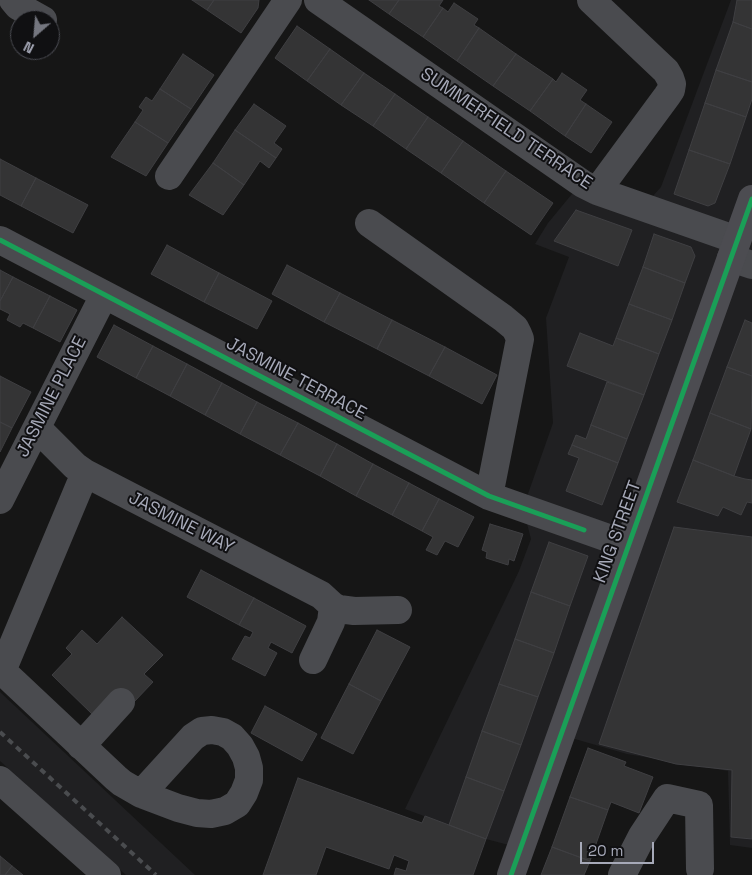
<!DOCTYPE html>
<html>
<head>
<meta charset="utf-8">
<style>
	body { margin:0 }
	#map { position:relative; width:752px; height:875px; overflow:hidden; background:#161616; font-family:"Space Grotesk",sans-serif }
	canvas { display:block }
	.north { position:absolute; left:10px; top:10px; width:50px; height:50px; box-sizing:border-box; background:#101012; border:1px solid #4c4d54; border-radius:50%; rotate:207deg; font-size:14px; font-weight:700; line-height:20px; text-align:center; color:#a6a9b8 }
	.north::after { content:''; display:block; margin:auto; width:18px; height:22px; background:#74767f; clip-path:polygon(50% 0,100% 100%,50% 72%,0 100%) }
	.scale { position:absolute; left:580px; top:842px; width:74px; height:22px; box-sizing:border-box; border:2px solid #a6a9b8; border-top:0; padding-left:6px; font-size:15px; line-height:18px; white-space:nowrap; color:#a6a9b8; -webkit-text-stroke:4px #101012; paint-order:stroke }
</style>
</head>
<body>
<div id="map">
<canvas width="752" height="875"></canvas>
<div class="north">N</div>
<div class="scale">20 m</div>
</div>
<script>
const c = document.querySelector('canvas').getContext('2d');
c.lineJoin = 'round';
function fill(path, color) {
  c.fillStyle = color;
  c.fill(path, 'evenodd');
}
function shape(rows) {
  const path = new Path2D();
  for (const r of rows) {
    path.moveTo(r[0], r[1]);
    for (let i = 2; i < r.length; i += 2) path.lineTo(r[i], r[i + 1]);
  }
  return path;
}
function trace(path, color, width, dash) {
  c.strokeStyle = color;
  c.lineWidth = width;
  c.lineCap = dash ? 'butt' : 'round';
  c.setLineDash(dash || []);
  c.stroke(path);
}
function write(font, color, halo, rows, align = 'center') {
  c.font = font + ' "Space Grotesk",sans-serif';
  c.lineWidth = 4;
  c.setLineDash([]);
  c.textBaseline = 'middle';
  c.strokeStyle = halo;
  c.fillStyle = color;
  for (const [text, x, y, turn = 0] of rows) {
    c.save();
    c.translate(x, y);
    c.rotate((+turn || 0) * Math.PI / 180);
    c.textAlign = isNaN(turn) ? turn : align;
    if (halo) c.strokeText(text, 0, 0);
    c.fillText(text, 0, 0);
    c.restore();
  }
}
fill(shape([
	[731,0,752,0,752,848,730,845,728,771,627,754,561,735,520,848,486,839,405,809,519,571,531,539,523,508,553,423,546,318,569,257,535,244,548,223,581,183,643,207,661,187],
	[0,692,195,875,126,875,0,761]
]), '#202022');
const building = shape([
	[192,0,214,0,207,10,192,0],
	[214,0,259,0,258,8,241,33,207,10,214,0],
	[369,0,399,0,389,14,369,0],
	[399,0,443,0,439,6,443,8,423,37,389,14,399,0],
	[737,0,752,0,752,29,733,22,737,0],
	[454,3,478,19,474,25,479,28,457,61,423,37,443,8,448,12,454,3],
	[733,22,752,29,752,82,716,70,733,22],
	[297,26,330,49,307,81,275,58,297,26],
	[479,28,516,54,493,86,457,61,479,28],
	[330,49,364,73,341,105,307,81,330,49],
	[183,54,214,75,191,109,160,89,183,54],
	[516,54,553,79,530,111,493,86,516,54],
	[716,70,752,82,752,99,746,117,705,103,716,70],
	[364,73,395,94,373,126,341,105,364,73],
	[562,73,587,90,580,100,586,104,565,136,530,111,553,79,556,82,562,73],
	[160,89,191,109,168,143,135,122,143,110,139,107,146,97,152,101,160,89],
	[395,94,428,117,406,149,373,126,395,94],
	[705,103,746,117,730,164,689,150,705,103],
	[254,104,286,126,274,143,282,149,276,158,235,130,254,104],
	[586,104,612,122,591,153,565,136,586,104],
	[428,117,463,141,441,173,406,149,428,117],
	[135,122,168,143,146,176,111,157,135,122],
	[235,130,276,158,269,168,260,161,244,185,213,163,235,130],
	[463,141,506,171,484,203,441,173,463,141],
	[689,150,730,164,715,203,708,206,674,194,689,150],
	[0,159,36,178,21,206,0,195,0,159],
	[213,163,244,185,223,215,189,195,213,163],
	[506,171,553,203,531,235,484,203,506,171],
	[36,178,88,205,73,233,21,206,36,178],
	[576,210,632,230,618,266,554,241,576,210],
	[654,234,691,247,695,256,685,283,643,267,654,234],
	[167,245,219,273,204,302,151,274,167,245],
	[287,265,340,293,324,322,272,294,287,265],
	[643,267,685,283,672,320,629,304,643,267],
	[0,270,13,277,0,301,0,270],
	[219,273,272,301,257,329,204,302,219,273],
	[13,277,50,296,33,328,23,323,20,327,7,320,10,314,0,309,0,301,13,277],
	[340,293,392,320,377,349,324,322,340,293],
	[50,296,77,310,60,342,33,328,50,296],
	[629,304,672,320,659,354,616,338,629,304],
	[392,320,445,347,429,376,377,349,392,320],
	[745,320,752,323,752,376,727,367,745,320],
	[114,325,153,346,136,378,97,357,114,325],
	[580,333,613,346,616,338,659,354,644,395,567,366,580,333],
	[153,346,187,364,170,396,136,378,153,346],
	[445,347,497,375,482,404,429,376,445,347],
	[187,364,222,383,205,415,170,396,187,364],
	[727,367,752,376,751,429,710,413,727,367],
	[0,376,31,392,12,428,0,422,0,376],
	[607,382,644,395,627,439,591,425,607,382],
	[222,383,257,402,240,434,205,415,222,383],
	[257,402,298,423,280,455,240,434,257,402],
	[710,413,751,429,734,476,693,460,710,413],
	[0,422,12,428,0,452,0,422],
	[298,423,337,444,320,476,280,455,298,423],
	[591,425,627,439,618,463,572,445,576,435,586,439,591,425],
	[337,444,373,464,356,496,320,476,337,444],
	[572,445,618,463,602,505,566,491,579,458,568,454,572,445],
	[693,460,734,476,745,479,752,480,752,503,747,502,741,515,723,507,718,516,677,502,693,460],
	[373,464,409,483,392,515,356,496,373,464],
	[409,483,439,499,422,531,392,515,409,483],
	[439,499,474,517,458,547,445,541,437,555,426,550,433,537,422,531,439,499],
	[490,524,523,534,514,561,509,559,508,565,486,558,487,552,482,550,490,524],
	[674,527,752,537,752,839,731,837,732,770,676,764,599,744,674,527],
	[549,542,588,556,570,606,531,592,549,542],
	[201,570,254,598,239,625,187,597,201,570],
	[531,592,570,606,554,653,515,639,531,592],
	[254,598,306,626,292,653,271,642,268,648,277,653,265,676,232,659,245,636,250,638,253,632,239,625,254,598],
	[122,617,163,655,144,674,153,682,133,703,118,689,93,715,52,675,72,654,66,648,82,630,97,644,122,617],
	[377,630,410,647,381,701,349,684,377,630],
	[515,639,554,653,538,697,499,684,515,639],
	[349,684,381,701,353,754,321,738,349,684],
	[499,684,538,697,521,745,482,731,499,684],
	[265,706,317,734,302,761,251,733,265,706],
	[482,731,521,745,504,791,466,777,482,731],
	[588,748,626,762,624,766,653,777,639,813,611,802,608,810,570,797,588,748],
	[466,777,504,791,486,839,449,825,466,777],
	[298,778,422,823,425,816,486,839,473,875,394,875,396,868,406,871,409,861,394,855,389,869,326,847,316,875,263,875,298,778],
	[570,797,608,810,590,861,552,847,570,797],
	[552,847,590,861,584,875,541,875,552,847],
	[0,856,12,866,5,875,0,875,0,856],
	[12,866,23,875,5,875,12,866]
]);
fill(building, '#343435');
trace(building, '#3f3f42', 1);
trace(shape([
	[13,0,18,6,43,20],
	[318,0,583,184,597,191,737,240],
	[591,0,666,71,670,78,672,84,671,90,667,96,597,191],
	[169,176,288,0],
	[369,223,503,318,515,328,518,334,520,339,519,344,489,496],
	[0,240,489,496,628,545],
	[731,258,752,265],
	[37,428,75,466,85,473,321,595,333,606,339,609,354,611,398,610],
	[0,500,104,295],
	[313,660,331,622,333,606],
	[0,669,116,778,122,783,141,794,193,737,202,731,212,730,223,732,232,737,240,746,246,757,249,768,249,780,244,793,237,804,225,811,211,814,197,813,178,808,141,794],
	[2,671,85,473],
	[81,746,121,702],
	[0,780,107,875],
	[622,875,642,836,667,798,699,805,700,869]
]), '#4a4b4f', 28);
trace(shape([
	[511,875,752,199]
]), '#4c4c51', 28);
trace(shape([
	[0,732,156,875]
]), '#4a4c4f', 4, [6, 5]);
trace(shape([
	[0,240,489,496,584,530],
	[511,875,752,199]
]), '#1a9f57', 5);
write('18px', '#a6a9b8', '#101012', [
	["SUMMERFIELD TERRACE",506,129,34],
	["JASMINE TERRACE",296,379,28],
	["JASMINE PLACE",52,397,-63],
	["JASMINE WAY",181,523,27],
	["KING STREET",618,532,-70]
]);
</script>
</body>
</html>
